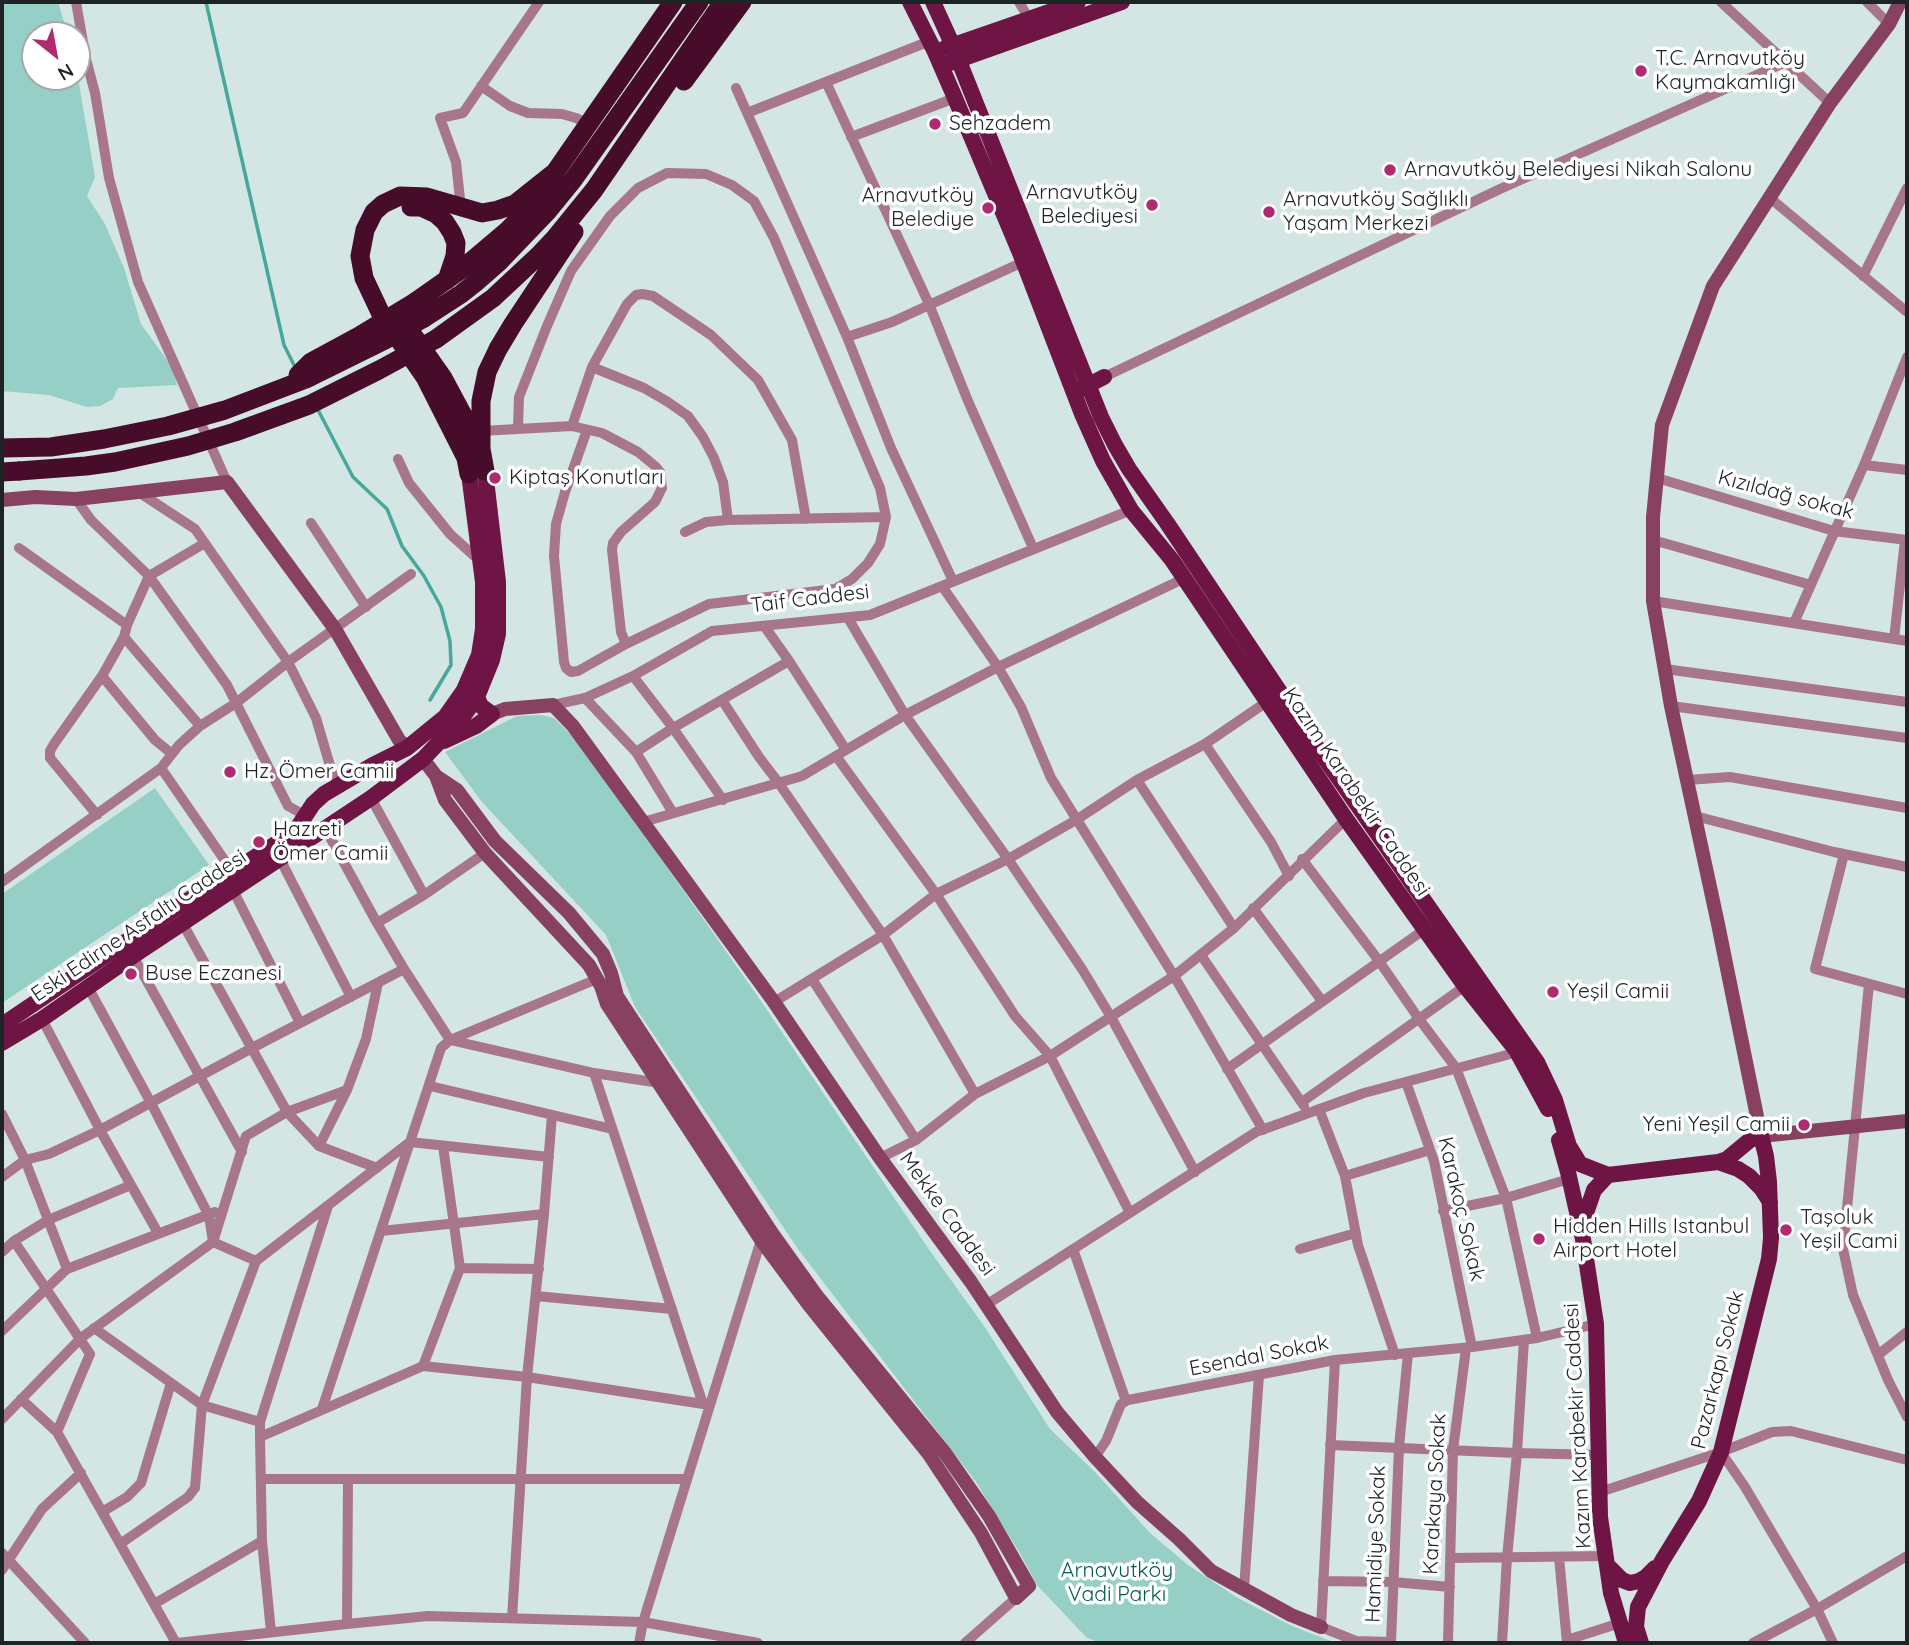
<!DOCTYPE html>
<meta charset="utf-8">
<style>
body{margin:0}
#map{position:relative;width:1909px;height:1645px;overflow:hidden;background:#d3e6e3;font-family:Quicksand,sans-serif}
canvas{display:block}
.frame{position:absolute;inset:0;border:4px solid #1d2423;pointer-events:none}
.north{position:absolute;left:21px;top:21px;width:70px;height:70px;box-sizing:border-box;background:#fff;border:2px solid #a5a7a7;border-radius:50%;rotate:149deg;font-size:19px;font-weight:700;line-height:28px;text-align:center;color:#1d2423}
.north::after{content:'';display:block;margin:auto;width:24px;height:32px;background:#af2a71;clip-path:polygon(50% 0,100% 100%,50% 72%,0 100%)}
</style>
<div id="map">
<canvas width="1909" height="1645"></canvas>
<div class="frame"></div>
<div class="north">N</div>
</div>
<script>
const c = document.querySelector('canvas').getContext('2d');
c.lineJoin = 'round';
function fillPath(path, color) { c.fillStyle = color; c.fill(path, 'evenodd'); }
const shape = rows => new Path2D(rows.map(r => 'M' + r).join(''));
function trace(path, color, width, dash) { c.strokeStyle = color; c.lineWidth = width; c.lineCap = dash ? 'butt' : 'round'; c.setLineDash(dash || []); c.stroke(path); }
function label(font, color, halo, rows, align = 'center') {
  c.font = font + ' Quicksand,sans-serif'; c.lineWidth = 7; c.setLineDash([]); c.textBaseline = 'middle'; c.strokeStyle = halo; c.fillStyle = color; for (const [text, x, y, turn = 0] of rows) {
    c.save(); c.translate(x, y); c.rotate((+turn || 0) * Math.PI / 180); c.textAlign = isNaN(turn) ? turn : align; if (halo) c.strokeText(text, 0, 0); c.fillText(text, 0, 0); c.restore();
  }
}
fillPath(shape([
 [2,2,58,2,68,35,35,35,35,77,77,77,77,72,95,177,87,196,105,224,124,268,141,324,172,367,177,385,118,388,113,399,100,406,87,407,49,395,2,391],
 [541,715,554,718,581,745,761,1001,928,1248,984,1326,1050,1429,1095,1472,1150,1533,1188,1565,1236,1597,1292,1626,1336,1643,1099,1643,1086,1637,1037,1585,1021,1555,976,1482,798,1249,635,1007,606,935,482,802,445,752,517,716],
 [155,788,209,865,2,1003,2,894]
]), '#96cfc6');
trace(shape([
 [206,2,284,345,295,367],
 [317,408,353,477,387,509,402,546,424,576,441,607,450,641,451,665,430,700]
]), '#46a79b', 3.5);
trace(shape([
 [76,2,86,59,95,93,109,178,138,282,227,482],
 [1019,2,1029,19],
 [1721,2,1830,103],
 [1867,2,1889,24],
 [826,82,929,304,968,401,1033,548],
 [481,86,510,106,528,113,562,114,576,118,588,124],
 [736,88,847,337,891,448,953,581],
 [747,113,930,41],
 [851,137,955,98],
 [1770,198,1907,312],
 [461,208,456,162,440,118,463,113,539,2],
 [1863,276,1907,188],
 [847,337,892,322,1023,262],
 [592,367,644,388,668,402,688,416,703,437,714,458,723,482,728,520],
 [1104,377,1500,189,1786,62],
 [572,426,592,367,627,304,636,295,642,294,653,296,711,335,758,380,792,440,806,519],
 [518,428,519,397,547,326,571,271,610,216,638,188,667,173,706,174,732,185,754,201,774,238,880,488,886,517,880,544,868,563,852,579,835,589,709,604,626,644,578,671,571,672,566,668,564,662,554,556,556,524,565,492,587,430],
 [481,431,572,426,602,433,638,452,655,466,660,472,662,488,655,502,621,532,613,543,612,550,621,632,626,644],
 [398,459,409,483,450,534,481,562],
 [1864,465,1907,357],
 [1657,478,1834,531,1907,540],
 [140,493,195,529,288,662,316,718,336,786],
 [76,499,91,520,149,576,227,685,288,806,306,816],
 [311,523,366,607],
 [685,532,706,522,728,520,886,517],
 [1653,540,1811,585],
 [19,548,127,625,124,637,200,726],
 [942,586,998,667,1021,707,1051,778,1174,976,1263,1130],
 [1653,601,1907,641],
 [848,618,905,715,1008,859,1082,969,1111,1017,1195,1172],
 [1794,623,1864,465,1907,470],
 [127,625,149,576,205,543],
 [765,627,789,661,846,750],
 [124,637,102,676,155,740,172,754],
 [1894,639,1905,540],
 [1665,669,1907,702],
 [633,676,673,728,723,800],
 [585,698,636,752,673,813],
 [722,700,759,757,778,782,883,935,975,1094],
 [553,705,585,698,633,676,712,631,870,615,1131,510],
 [1671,706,1907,738],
 [1205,744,1271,842,1289,876],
 [636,752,673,728,789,661],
 [836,756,936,894,1015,1016,1050,1056,1130,1213],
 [161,768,232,871],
 [1137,780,1234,928],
 [1687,780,1730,777,1907,808],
 [371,798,424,895],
 [97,815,50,758,50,751,54,744,102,676],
 [1695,816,1834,852,1907,867],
 [643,822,802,776,905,715,998,667,1185,578],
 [325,828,377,923,404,969,450,1040,594,1073,660,1083],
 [1844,854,1815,969,1907,994],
 [280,859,351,997],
 [1302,859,1379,961,1419,1019,1456,1068,1506,1198,1537,1338],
 [2,882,161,768,179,745,200,726,236,703,288,662,411,574],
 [233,890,300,1023],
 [1253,908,1322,1001],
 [377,923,424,895,485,853],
 [1201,955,1304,1106],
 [133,956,242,1152],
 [812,979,916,1140],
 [1869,984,1843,1249,1853,1295,1888,1380,1907,1417],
 [88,987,151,1103,209,1216,213,1242,256,1261,410,1142,441,1048,450,1040,597,979],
 [774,1002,883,935,936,894,1008,859,1076,820,1137,780,1205,744,1268,701],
 [42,1019,100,1130,158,1233],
 [1227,1069,1425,929],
 [594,1073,703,1404],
 [1406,1082,1434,1161,1472,1347],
 [430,1086,612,1129],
 [347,1090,287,1112,319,1146,377,1168],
 [1302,1102,1465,986],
 [1319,1109,1345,1176,1358,1245,1395,1355],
 [2,1114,25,1160,67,1269],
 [319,1146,347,1090,366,1039,378,983],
 [880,1158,916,1140,975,1094,1050,1056,1174,976,1234,928,1346,819],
 [1345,1176,1430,1150],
 [2,1177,25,1160,49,1154,100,1130,252,1048,404,969],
 [1443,1211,1506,1198,1569,1179],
 [381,1231,544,1214],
 [14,1241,90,1354,57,1432,176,1643],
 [1073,1249,1126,1401],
 [1300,1249,1356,1233],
 [2,1252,14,1241,48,1220,131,1185],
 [460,1268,539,1269],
 [536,1296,672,1309],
 [986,1305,1256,1132,1364,1093,1518,1052],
 [94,1328,202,1405,260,1422,260,1437,423,1366,527,1377,710,1405],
 [2,1331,67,1269,215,1212],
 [1878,1355,1907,1332],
 [1335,1360,1321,1627,1356,1641,1391,1642,1399,1447,1408,1353],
 [423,1366,460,1268,443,1146],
 [21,1399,57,1432],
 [322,1409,410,1142,549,1157],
 [2,1419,81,1338,213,1242,246,1136,287,1112,183,924],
 [260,1422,328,1206],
 [260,1437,262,1541,271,1632],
 [1330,1445,1517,1453,1600,1455],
 [1721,1452,1745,1487,1817,1609,1833,1643],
 [1095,1457,1106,1441,1121,1404,1128,1400,1335,1360,1472,1347,1537,1338,1596,1324],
 [261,1479,687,1479],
 [1600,1492,1721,1452,1772,1432,1791,1431,1907,1460],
 [102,1512,127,1497,141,1483,171,1383],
 [120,1544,188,1497,195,1488,202,1405,256,1261],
 [2,1553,85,1643],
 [1559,1557,1567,1643],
 [1451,1558,1606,1556],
 [2,1570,42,1509,81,1473],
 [1323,1581,1393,1582,1450,1587],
 [1244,1589,1259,1375],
 [154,1604,262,1541],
 [512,1618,527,1377,544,1214,552,1115],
 [347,1624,348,1479],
 [1567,1640,1620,1623],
 [1448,1642,1453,1450,1466,1348],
 [177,1643,347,1624,428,1616,643,1622,758,1643],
 [639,1643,643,1622,761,1240],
 [965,1643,1016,1598],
 [1502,1643,1507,1558,1517,1453,1524,1340],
 [1753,1643,1817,1609,1907,1556]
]), '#a8768a', 10);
trace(shape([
 [1900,2,1889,24,1830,103,1713,286,1662,425,1653,517,1653,601,1671,706,1718,924,1761,1136,1907,1121],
 [2,500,35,497,76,499,227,482,335,629,399,740,407,748],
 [492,714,505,709,553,705,573,726,774,1002,880,1158,971,1282,1057,1412,1095,1457,1137,1502,1179,1539,1211,1571,1291,1615,1321,1627],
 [423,759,436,776,457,790,495,841,569,913,603,954,611,973,617,996,772,1233,817,1296,945,1453,989,1516,1029,1586,1016,1598,981,1533,928,1453,809,1305,761,1240,607,1004,601,986,589,965,485,853,445,800,436,776]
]), '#884161', 14);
trace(shape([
 [910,2,935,52,955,98,1020,253,1082,414,1103,461,1131,510,1172,560,1346,819,1465,986,1516,1050,1548,1109],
 [933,2,953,46,1101,417,1115,445,1129,469,1167,523,1314,743,1537,1062,1555,1100,1569,1146,1580,1164,1608,1175,1718,1162,1727,1159,1750,1140,1761,1136,1766,1156,1769,1182,1771,1238,1769,1259,1721,1452,1699,1501,1662,1561,1638,1607,1636,1627,1641,1643],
 [945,48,1078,2],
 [950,63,1122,2],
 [1079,390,1104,377],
 [444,741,476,726,492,714,481,706,477,697],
 [2,1025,173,910,277,843,296,830,313,804,324,794,373,765,407,748,445,717,464,690,479,655,483,629,483,582,469,474],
 [2,1043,42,1019,133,956,371,798,423,759,462,718,477,697,492,660,498,634,498,582,485,471],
 [1559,1140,1568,1172,1583,1239,1596,1324,1600,1517,1611,1593,1626,1643],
 [1718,1162,1738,1169,1749,1176,1761,1188,1770,1202],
 [1583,1229,1584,1219,1594,1190,1608,1175],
 [1608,1566,1622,1580,1630,1583,1639,1581,1646,1577,1655,1568]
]), '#6e1545', 16);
trace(shape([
 [684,81,742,2],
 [411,207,421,207,436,214,445,222,452,233,456,243,455,256,447,280],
 [415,302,462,269,507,231,533,204,673,2],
 [398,314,443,378,481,449],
 [424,318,461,294,475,283,500,261,547,212,573,180,699,2],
 [436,339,493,298,538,256,555,238,594,190,723,2],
 [485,471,481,449,481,401,487,372,498,349,513,324,574,232],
 [2,472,19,471],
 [469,474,466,458,425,377,380,312,364,278,360,256,365,230,374,212,383,204,400,196,427,197,482,213,498,210,515,204,554,173]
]), '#460c2a', 19);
trace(shape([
 [298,375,311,362,359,336,415,302],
 [2,448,51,447,104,439,168,426,225,410,306,379,385,340,424,318],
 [19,471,86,466,115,462,188,446,235,432,309,405,379,370,436,339]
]), '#460c2a', 19);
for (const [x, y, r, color] of [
 [1641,71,7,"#af2a71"],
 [935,124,7,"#af2a71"],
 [1390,170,7,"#af2a71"],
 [1152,205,7,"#af2a71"],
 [988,208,7,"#af2a71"],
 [1269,212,7,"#af2a71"],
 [495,478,7,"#af2a71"],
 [230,772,7,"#af2a71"],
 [259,842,7,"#af2a71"],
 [131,974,7,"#af2a71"],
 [1553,992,7,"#af2a71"],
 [1804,1125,7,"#af2a71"],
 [1786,1230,7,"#af2a71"],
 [1539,1239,7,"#af2a71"]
]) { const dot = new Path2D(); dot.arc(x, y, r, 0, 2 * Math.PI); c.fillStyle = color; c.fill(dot); trace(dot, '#fff', 2.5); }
label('21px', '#1d2423', '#fff', [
 ["T.C. Arnavutköy",1655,59],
 ["Kaymakamlığı",1655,83],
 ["Sehzadem",949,124],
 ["Arnavutköy Belediyesi Nikah Salonu",1404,170],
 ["Arnavutköy",1138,193,"right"],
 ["Belediyesi",1138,217,"right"],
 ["Arnavutköy",974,196,"right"],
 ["Belediye",974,220,"right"],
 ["Arnavutköy Sağlıklı",1283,200],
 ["Yaşam Merkezi",1283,224],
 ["Kiptaş Konutları",509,478],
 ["Hz. Ömer Camii",244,772],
 ["Hazreti",273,830],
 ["Ömer Camii",273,854],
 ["Buse Eczanesi",145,974],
 ["Yeşil Camii",1567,992],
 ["Yeni Yeşil Camii",1790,1125,"right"],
 ["Taşoluk",1800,1218],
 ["Yeşil Cami",1800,1242],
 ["Hidden Hills Istanbul",1553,1227],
 ["Airport Hotel",1553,1251]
], 'left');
label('21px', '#1d2423', '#fff', [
 ["Kızıldağ sokak",1786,495,15],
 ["Taif Caddesi",810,599,-7],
 ["Kazım Karabekir Caddesi",1356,792,56],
 ["Eski Edirne Asfaltı Caddesi",139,926,-34],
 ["Karakoç Sokak",1461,1209,77],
 ["Mekke Caddesi",947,1214,54],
 ["Esendal Sokak",1259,1356,-11],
 ["Pazarkapı Sokak",1718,1370,-76],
 ["Kazım Karabekir Caddesi",1578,1426,-93],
 ["Karakaya Sokak",1435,1494,-87],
 ["Hamidiye Sokak",1376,1544,-88]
]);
label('21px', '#045b53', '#fff', [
 ["Arnavutköy",1117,1571],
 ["Vadi Parkı",1117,1595]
]);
</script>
